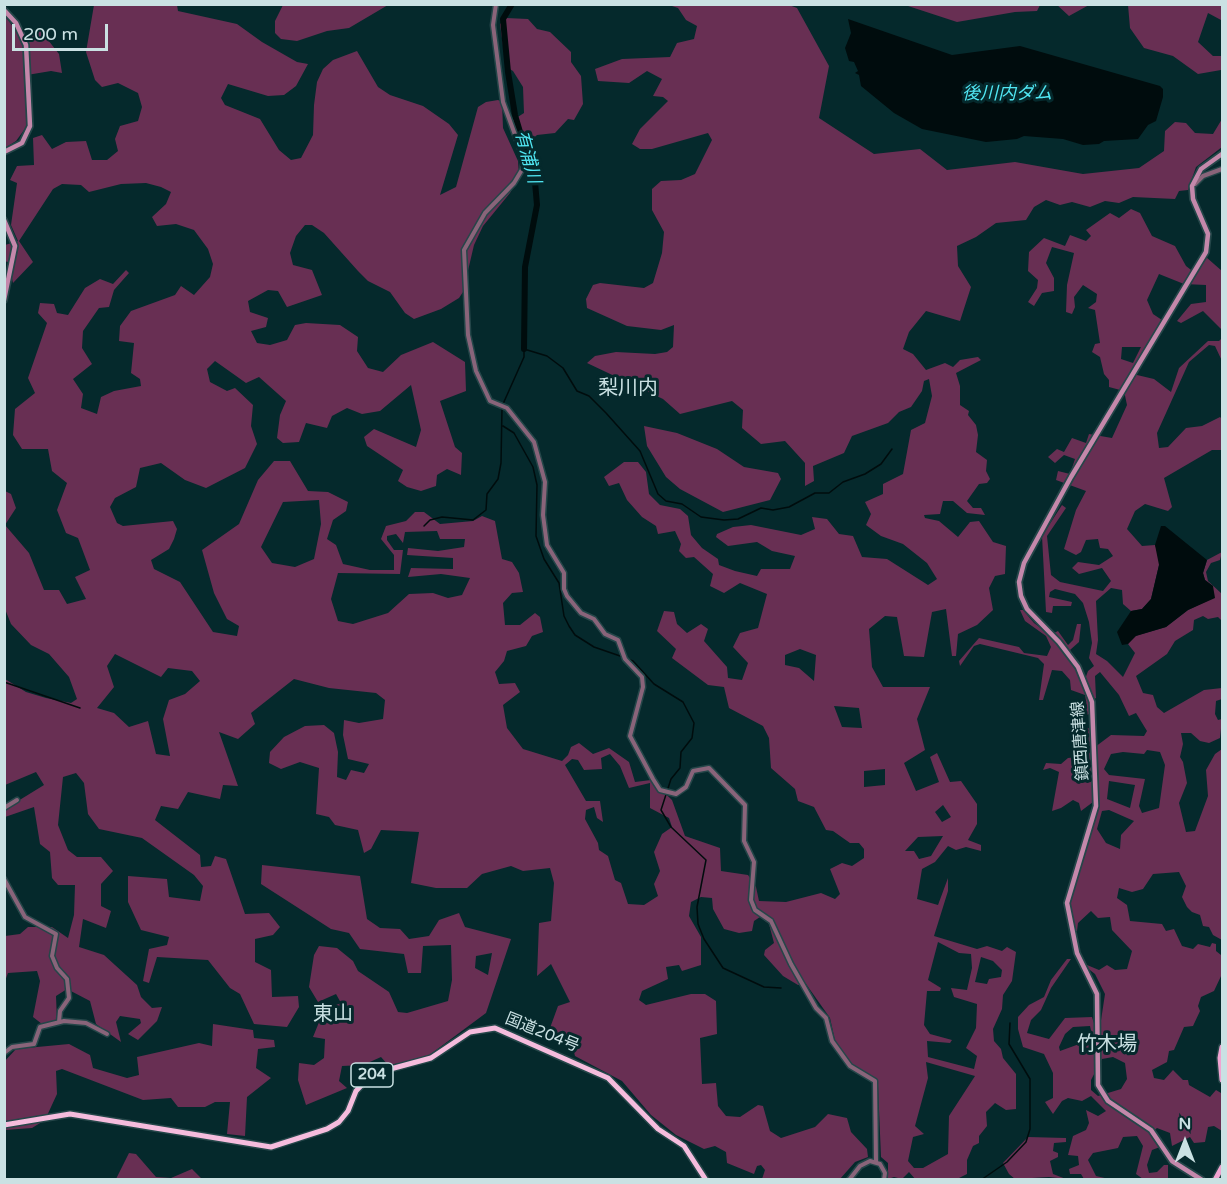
<!DOCTYPE html>
<meta charset="utf-8">
<style>
body{margin:0}
#map{position:relative;width:1227px;height:1184px;overflow:hidden;background:#05292c;font-family:"Varela Round",sans-serif}
canvas{display:block}
.frame{position:absolute;inset:0;border:6px solid #cae1e3;pointer-events:none}
.north{position:absolute;left:1155px;top:1112px;width:60px;height:60px;-webkit-text-stroke:4px #05292c;paint-order:stroke;rotate:0deg;font-size:16px;font-weight:700;line-height:24px;text-align:center;color:#cae1e3}
.north::after{content:'';display:block;margin:auto;width:21px;height:27px;background:#cae1e3;clip-path:polygon(50% 0,100% 100%,50% 72%,0 100%)}
.scale{position:absolute;left:12px;top:24px;width:96px;height:27px;box-sizing:border-box;border:3px solid #cae1e3;border-top:0;padding-left:8px;font-size:18px;line-height:21px;white-space:nowrap;color:#cae1e3;-webkit-text-stroke:4px #05292c;paint-order:stroke}
</style>
<div id="map">
<canvas width="1227" height="1184"></canvas>
<div class="frame"></div>
<div class="north">N</div>
<div class="scale">200 m</div>
</div>
<script>
const c = document.querySelector('canvas').getContext('2d');
c.lineJoin = 'round';
function fillPath(path, color) { c.fillStyle = color; c.fill(path, 'evenodd'); }
const shape = rows => new Path2D(rows.map(r => 'M' + r).join(''));
function trace(path, color, width, dash) { c.strokeStyle = color; c.lineWidth = width; c.lineCap = dash ? 'butt' : 'round'; c.setLineDash(dash || []); c.stroke(path); }
function label(font, color, halo, rows, align = 'center') {
  c.font = font + ' "Varela Round","Noto Sans JP",sans-serif'; c.lineWidth = 6; c.setLineDash([]); c.textBaseline = 'middle'; c.strokeStyle = halo; c.fillStyle = color; for (const [text, x, y, turn = 0] of rows) {
    c.save(); c.translate(x, y); c.rotate((+turn || 0) * Math.PI / 180); c.textAlign = isNaN(turn) ? turn : align; if (halo) c.strokeText(text, 0, 0); c.fillText(text, 0, 0); c.restore();
  }
}
fillPath(shape([
 [1056,4,1089,4,1089,5,1069,16],
 [94,5,177,5,178,11,237,24,262,42,297,62,308,64,296,86,284,95,268,96,228,84,221,98,225,105,260,119,279,150,291,160,301,158,313,135,314,105,317,82,323,69,333,60,357,51,378,87,390,95,423,106,449,124,458,135,440,195,456,187,478,107,486,102,498,100,502,102,503,128,518,161,519,175,510,193,483,226,474,245,463,292,459,298,441,309,414,319,405,313,390,292,368,281,358,271,324,233,312,225,305,225,296,236,290,253,293,265,312,270,322,295,287,307,278,291,268,290,248,301,250,312,268,318,266,327,251,331,257,343,270,345,287,340,295,325,306,323,340,325,358,337,357,351,368,368,383,372,401,355,433,342,465,362,466,391,440,401,455,447,462,453,461,475,447,469,437,475,436,486,421,491,407,487,398,481,403,470,367,446,364,437,374,429,416,447,421,430,411,385,380,411,362,414,347,408,332,416,327,428,306,423,299,442,283,443,277,438,280,415,286,401,259,377,246,383,215,361,207,369,210,382,227,391,235,388,253,405,251,426,257,444,245,468,206,488,185,480,161,463,140,468,136,487,115,498,110,507,117,523,123,526,173,521,177,529,174,539,169,549,151,560,154,569,180,582,213,632,237,636,239,626,227,619,214,593,202,550,239,524,258,480,274,461,290,461,308,491,328,492,348,502,346,511,333,520,327,539,336,545,343,564,370,570,394,570,394,555,381,539,386,526,406,521,415,512,424,512,440,524,473,521,482,516,495,521,502,559,512,562,519,573,523,592,512,593,503,603,505,625,520,625,535,613,540,617,543,632,532,636,526,646,507,651,504,661,495,672,499,684,515,683,520,692,503,705,507,728,523,749,562,761,568,755,571,747,579,743,593,754,609,748,629,762,635,782,651,780,672,800,685,836,720,848,721,871,748,875,756,887,759,901,786,902,821,893,835,899,840,894,830,869,842,863,852,866,864,858,864,849,859,843,850,843,833,831,826,830,814,807,798,801,795,789,771,768,769,738,763,726,729,708,724,687,708,685,672,658,676,649,657,631,664,611,674,612,677,624,687,633,701,624,708,629,704,641,727,667,728,678,742,680,748,663,733,647,740,633,758,628,767,594,740,583,724,593,710,586,713,574,694,557,686,558,679,551,681,544,675,531,658,534,656,526,642,517,627,500,619,483,609,486,604,477,624,462,638,462,646,472,649,494,660,505,680,509,688,516,691,535,702,548,718,559,719,565,735,571,757,576,761,569,790,569,795,556,772,551,757,542,728,546,716,537,717,534,733,527,751,525,801,535,815,529,812,517,827,519,839,534,853,536,862,557,887,559,928,585,937,579,927,563,903,544,881,536,866,525,871,514,865,502,883,494,883,484,903,474,911,430,925,423,932,396,929,379,924,381,922,391,911,407,899,412,888,423,852,436,844,453,813,466,814,481,805,486,805,463,785,441,761,444,742,428,743,410,732,401,680,414,663,399,587,363,595,356,616,352,655,354,667,352,673,347,674,325,661,330,627,326,587,308,586,299,593,285,600,283,644,288,653,283,662,253,664,232,652,210,652,189,661,181,681,180,695,174,712,140,708,133,652,149,640,149,632,144,640,129,668,101,663,97,653,96,662,79,647,71,629,83,598,81,595,69,622,59,670,57,677,43,694,39,697,26,686,20,678,8,669,5,789,5,797,8,829,66,819,118,874,154,920,149,947,170,1015,162,1083,174,1139,168,1164,151,1165,131,1175,122,1186,123,1195,133,1213,134,1222,119,1222,147,1196,167,1188,190,1179,191,1175,199,1133,197,1119,203,1105,201,1090,207,1072,202,1060,205,1046,200,1034,207,1026,220,996,223,976,237,957,246,958,266,971,287,960,321,926,311,909,332,903,349,913,354,926,370,945,363,953,367,960,360,978,357,981,360,956,373,960,386,960,405,969,411,968,415,976,425,978,435,976,452,987,460,986,471,990,479,987,483,979,484,967,501,973,508,981,508,985,515,967,513,953,501,943,501,940,514,924,515,925,518,939,521,958,537,970,522,979,521,993,542,1006,546,1005,574,995,576,989,588,993,610,977,625,958,634,956,656,952,656,946,609,932,612,924,657,904,656,897,617,885,616,869,629,872,667,883,687,930,687,917,719,925,750,904,763,916,791,939,782,930,757,937,753,950,782,961,781,977,804,977,824,968,840,981,845,981,851,966,847,956,850,948,846,935,862,922,869,917,899,938,905,948,878,948,891,934,936,977,949,987,946,1002,951,1007,947,1016,952,1012,981,1003,995,1002,1009,993,1029,994,1041,1001,1049,1003,1058,1016,1074,1016,1109,1006,1110,995,1103,986,1112,987,1126,979,1136,979,1143,973,1146,967,1160,967,1174,957,1179,916,1180,909,1172,902,1179,894,1177,888,1179,888,1163,881,1157,878,1086,872,1076,854,1068,835,1041,830,1018,806,984,798,985,783,976,764,955,765,950,774,943,769,924,760,917,754,921,752,931,739,933,724,929,713,909,712,898,701,897,691,902,689,916,701,937,701,965,682,971,679,965,666,967,668,979,642,991,639,1000,646,1005,691,994,705,994,716,1001,717,1034,700,1038,702,1084,716,1083,718,1106,726,1116,740,1117,758,1105,763,1106,770,1131,781,1138,815,1127,828,1114,847,1118,851,1132,867,1149,868,1157,855,1162,840,1179,762,1179,765,1170,761,1165,757,1166,754,1174,727,1163,726,1152,715,1146,704,1149,676,1135,651,1115,622,1081,575,1056,573,1048,550,1028,558,1006,570,1002,551,964,537,976,539,923,551,921,554,883,550,868,523,871,511,866,482,874,467,888,436,888,411,883,419,832,381,830,371,849,364,853,358,830,335,825,329,817,316,814,319,768,300,762,281,769,269,763,270,752,284,737,305,726,324,725,334,733,338,752,337,777,346,780,351,770,364,773,369,764,348,759,343,735,344,720,359,723,383,719,385,700,376,693,329,688,294,679,251,713,255,724,238,739,219,732,238,786,223,785,220,799,188,792,178,809,161,806,155,820,200,855,201,867,211,866,215,856,226,859,245,914,269,913,280,927,273,935,255,939,255,962,271,970,272,997,298,996,299,1007,287,1027,254,1024,240,994,230,988,208,960,157,957,149,983,143,981,149,949,167,945,169,937,141,930,128,902,128,876,167,879,169,897,200,901,203,886,194,875,142,838,99,829,88,814,84,783,76,773,63,777,58,825,68,850,77,857,101,857,113,871,101,884,101,906,111,911,106,928,83,919,79,947,104,955,137,985,141,997,152,1008,162,1007,157,1021,138,1040,128,1034,141,1023,140,1019,120,1016,116,1022,121,1042,96,1024,90,1001,67,989,56,996,57,1021,42,1024,33,1017,40,981,37,971,8,973,5,981,5,936,20,934,28,927,52,927,68,938,74,915,75,885,58,885,52,878,50,852,40,844,34,807,5,817,5,809,44,785,36,772,5,785,5,679,26,692,46,698,71,703,77,699,69,677,49,654,31,645,11,624,5,609,5,491,11,494,16,508,5,525,29,553,44,590,59,590,67,604,86,599,75,577,90,570,78,538,66,533,57,510,67,483,52,471,48,449,22,449,13,435,15,409,35,393,28,378,47,323,38,313,40,303,54,304,57,313,68,315,85,288,100,279,113,284,126,270,129,273,114,290,109,307,99,308,83,331,82,348,92,364,73,379,83,394,81,408,97,414,101,397,114,391,141,386,140,379,131,373,134,343,119,341,120,326,131,311,175,295,181,286,194,295,210,277,213,264,208,249,194,230,176,224,157,226,152,217,166,204,171,192,161,187,146,183,121,184,89,192,81,185,62,184,53,189,19,241,33,262,13,283,8,262,4,261,5,245,18,241,11,225,17,183,10,180,17,166,34,165,33,138,42,135,52,149,66,142,86,141,92,160,107,160,118,151,115,139,120,126,138,121,142,107,138,93,118,83,102,87,95,80,86,52],
 [319,500,321,524,314,559,295,567,272,563,261,547,283,502],
 [437,531,440,539,465,539,464,547,438,551,408,548,407,555,453,558,453,569,411,568,408,577,441,574,470,578,462,595,448,598,433,593,409,594,388,613,353,624,338,621,331,599,338,573,400,574,403,550,394,550,387,540,387,536,396,534,403,543,405,532],
 [800,649,816,655,814,681,799,668,785,665,785,655],
 [115,654,161,677,168,668,192,671,200,681,185,694,169,700,163,719,170,756,156,754,148,721,129,727,114,713,97,708,114,687,107,666],
 [834,706,859,708,862,728,842,727],
 [610,754,620,766,629,788,650,783,650,808,669,818,672,827,662,834,654,852,660,871,654,884,658,896,644,905,628,904,621,883,615,880,608,856,599,850,598,843,585,819,586,810,594,807,597,818,603,822,600,801,586,801,565,765,572,759,578,760,584,770,602,769,601,758],
 [885,769,885,785,864,787,864,771],
 [943,805,951,817,942,822,935,812],
 [943,836,931,856,919,859,914,851,905,851,918,837],
 [938,942,959,953,971,954,972,968,967,990,951,988,954,997,977,1004,976,1028,966,1048,977,1056,974,1069,928,1057,927,1041,950,1043,952,1040,930,1034,924,1025,927,991,940,991,941,988,928,980],
 [981,957,993,961,1002,970,1001,977,989,979,987,984,975,982],
 [926,1062,975,1076,949,1116,948,1154,923,1168,914,1168,908,1161,913,1137,924,1134,915,1126,928,1078],
 [283,5,283,4,388,5,349,28,327,31,297,41,281,39,275,33,275,21],
 [905,5,1040,4,1040,5,1037,11,1015,12,957,22],
 [1128,5,1222,5,1222,38,1221,20,1208,13,1198,42,1213,56,1222,56,1222,77,1221,70,1198,74,1173,56,1144,48,1130,28],
 [4,15,21,37,41,31,59,54,62,73,51,71,27,75,27,126,16,141,5,148],
 [506,18,528,19,537,29,550,32,571,52,571,62,581,76,583,104,574,120,568,119,555,133,537,135,529,142,513,120,524,113,523,87,513,71,506,67,500,24],
 [1131,209,1140,213,1152,236,1175,246,1186,266,1195,273,1206,257,1222,271,1222,330,1203,311,1181,323,1177,321,1191,304,1206,302,1206,285,1184,284,1159,274,1147,300,1153,314,1162,320,1136,365,1137,375,1154,379,1171,392,1179,368,1208,341,1219,341,1222,338,1222,361,1215,346,1209,345,1189,362,1157,433,1159,448,1168,447,1186,428,1202,426,1220,417,1222,419,1222,450,1212,450,1164,478,1172,507,1168,511,1145,504,1135,511,1127,529,1142,546,1155,545,1159,556,1159,565,1151,599,1142,609,1131,611,1123,604,1122,590,1111,588,1096,601,1098,640,1096,654,1107,661,1123,677,1135,653,1128,644,1135,636,1166,627,1188,610,1207,601,1213,586,1205,580,1203,573,1207,560,1222,552,1220,560,1211,563,1206,572,1208,581,1222,594,1222,621,1218,617,1208,619,1203,616,1194,620,1193,630,1175,641,1167,654,1136,676,1143,693,1153,695,1157,707,1164,713,1204,690,1222,688,1222,699,1216,701,1215,714,1218,720,1222,719,1220,738,1209,743,1200,741,1191,733,1181,733,1183,744,1180,757,1183,762,1187,783,1179,803,1186,832,1195,831,1208,796,1206,770,1215,754,1222,749,1222,940,1213,935,1209,927,1203,926,1200,915,1192,912,1187,907,1182,897,1186,886,1179,872,1153,874,1143,889,1132,892,1119,888,1117,898,1127,905,1130,921,1162,924,1166,931,1174,929,1182,946,1193,949,1198,944,1210,947,1212,943,1216,944,1216,951,1221,955,1222,974,1214,991,1201,997,1198,1006,1200,1011,1193,1026,1184,1027,1174,1050,1169,1051,1167,1062,1152,1070,1154,1078,1164,1080,1173,1070,1183,1080,1188,1080,1189,1085,1210,1097,1216,1090,1221,1093,1222,1131,1214,1126,1208,1127,1205,1142,1194,1143,1190,1137,1172,1146,1170,1133,1157,1128,1152,1132,1160,1147,1152,1150,1147,1165,1149,1173,1157,1172,1164,1165,1168,1165,1168,1179,1143,1179,1136,1174,1143,1146,1137,1136,1123,1137,1118,1148,1093,1153,1088,1160,1096,1176,1109,1179,1084,1179,1081,1174,1070,1174,1069,1169,1079,1165,1078,1156,1068,1155,1073,1136,1086,1130,1089,1123,1086,1110,1098,1116,1106,1111,1091,1096,1082,1101,1068,1098,1062,1101,1053,1114,1045,1102,1053,1098,1053,1073,1044,1054,1023,1047,1018,1029,1018,1017,1029,1005,1044,997,1051,980,1067,959,1071,959,1051,988,1041,1010,1031,1020,1027,1033,1049,1039,1065,1018,1092,1017,1095,1027,1100,1027,1105,994,1095,974,1086,967,1087,965,1099,970,1107,965,1115,970,1127,969,1132,951,1112,930,1110,917,1098,918,1091,911,1078,923,1077,931,1074,931,1069,906,1071,894,1097,814,1093,802,1081,811,1079,803,1073,800,1061,808,1052,811,1059,772,1050,768,1043,770,1046,763,1061,764,1068,758,1087,756,1086,729,1090,728,1091,750,1111,735,1144,736,1147,731,1136,713,1129,716,1119,695,1100,672,1095,676,1096,698,1090,702,1090,714,1080,716,1081,707,1087,707,1085,695,1071,690,1070,680,1062,671,1052,670,1043,700,1039,700,1044,664,1038,658,980,644,974,646,960,666,959,661,979,638,1019,647,1024,653,1047,656,1051,647,1046,636,1025,621,1020,610,1023,610,1034,623,1050,635,1058,631,1068,645,1073,640,1077,624,1081,624,1079,642,1070,650,1079,663,1075,668,1084,682,1088,671,1094,666,1089,658,1092,643,1089,622,1083,603,1075,594,1055,589,1050,592,1049,597,1072,602,1071,606,1053,606,1052,613,1046,612,1042,536,1062,505,1066,508,1047,536,1051,575,1060,582,1103,591,1111,581,1102,568,1079,574,1072,568,1078,562,1099,565,1113,556,1108,549,1100,548,1098,539,1086,540,1081,552,1076,555,1064,549,1076,510,1086,491,1056,480,1058,471,1070,474,1075,459,1064,455,1055,463,1048,457,1057,449,1064,452,1072,438,1086,443,1089,434,1112,438,1127,405,1124,391,1109,387,1109,380,1104,374,1100,357,1092,352,1095,344,1100,343,1095,310,1088,308,1096,302,1097,294,1083,285,1074,297,1075,307,1072,314,1066,312,1067,285,1074,253,1052,247,1046,263,1054,278,1054,291,1042,293,1034,306,1028,302,1037,288,1038,280,1028,271,1029,252,1044,238,1065,246,1070,235,1086,241,1091,236,1086,230,1110,213,1119,218],
 [1122,347,1141,347,1133,363,1121,359],
 [1147,750,1160,752,1165,765,1159,808,1142,813,1139,806,1145,779,1109,775,1104,769,1111,754,1123,752,1144,754],
 [1109,781,1135,785,1130,808,1107,799],
 [1109,810,1134,821,1121,835,1120,849,1106,843,1097,829,1102,811],
 [1090,1026,1093,1039,1060,1051,1059,1047,1065,1034,1073,1027],
 [1113,1057,1125,1063,1127,1079,1121,1089,1098,1096,1091,1090,1091,1080,1102,1059],
 [644,426,677,433,717,449,744,467,778,473,781,479,770,500,723,512,680,489,666,477,647,446],
 [262,865,360,876,367,919,380,928,400,929,409,939,429,936,439,920,459,913,465,927,511,939,486,1013,424,1059,388,1065,381,1057,363,1065,342,1066,339,1081,347,1088,306,1105,298,1080,299,1063,314,1065,324,1058,325,1039,313,1037,324,1010,341,1003,336,994,318,1002,309,987,314,955,319,946,337,948,353,961,358,971,389,992,398,1012,407,1013,448,1001,452,980,451,945,423,946,421,973,408,973,404,954,360,949,349,933,331,929,261,884],
 [492,953,488,975,475,968,476,956],
 [213,1024,253,1030,254,1038,274,1040,275,1047,258,1049,256,1068,271,1078,247,1097,245,1136,227,1134,230,1102,215,1102,205,1107,178,1107,171,1098,143,1100,62,1069,56,1071,57,1094,45,1120,32,1128,5,1130,4,1062,16,1049,69,1044,90,1055,93,1068,127,1078,139,1075,137,1057,199,1043,212,1046],
 [1028,1137,1066,1138,1066,1142,1054,1143,1053,1151,1058,1153,1058,1157,1050,1161,1053,1174,1066,1179,1049,1177,1015,1179,1009,1174,1003,1163],
 [129,1153,136,1154,156,1177,171,1178,192,1169,202,1179,116,1179]
]), '#682f53');
fillPath(shape([
 [848,19,952,55,1020,46,1160,86,1163,89,1163,97,1156,121,1148,125,1138,139,1104,141,1099,144,1083,145,1063,139,1024,136,1017,139,986,142,922,129,894,113,861,86,859,75,855,73,858,71,854,62,849,61,845,48,851,33],
 [1161,526,1165,526,1207,560,1203,573,1205,580,1213,586,1215,598,1188,610,1166,627,1136,636,1128,644,1122,645,1117,632,1131,611,1142,609,1151,599,1159,565,1155,545]
]), '#000c0d');
trace(shape([
 [503,404,524,357,524,349,547,356,563,368,577,391,589,396,606,413,640,451,658,494,666,501,682,504,701,517,724,520,738,519,761,508,773,510,789,507,815,493,829,493,843,482,865,474,881,464,892,449],
 [503,426,514,433,533,467,537,485,536,536,544,559,559,583,564,616,569,626,575,635,594,647,623,657],
 [424,526,430,520,442,517,473,520,486,510,487,494,498,479,501,463,502,408],
 [627,659,633,661,654,684,683,702,694,723,692,738,681,752,680,768,671,779,661,810,671,827,706,860,697,907,698,924,704,939,723,968,764,987,781,988],
 [4,682,80,708],
 [981,1180,1007,1162,1026,1142,1030,1129,1030,1079,1009,1044,1010,1023]
]), '#000c0d', 1.5);
trace(shape([
 [512,4,503,19,508,72,515,115,535,182,537,205,525,267,524,349]
]), '#000c0d', 6);
const tertiary = shape([
 [496,4,493,25,503,102,521,151,523,168,514,183,485,213,464,250,468,335,476,371,490,401,507,408,534,442,545,482,543,515,547,545,564,573,564,589,567,596,581,613,594,619,605,634,618,640,625,659,642,677,643,687,630,736,653,779,660,790,676,794,686,787,693,771,709,768,745,805,744,841,754,862,751,900,755,910,771,921,791,964,816,1008,826,1018,832,1041,850,1066,875,1081,876,1161],
 [1195,184,1203,176,1222,169],
 [4,808,17,800],
 [4,879,25,917,56,934,52,956,57,968,67,979,69,998,60,1011,59,1022],
 [4,1053,12,1047,34,1044,40,1027,64,1021,86,1023,107,1034],
 [849,1180,860,1166,870,1161,880,1164,885,1173,884,1180]
]);
const secondary = shape([
 [4,10,16,23,26,45,30,126,22,143,4,152],
 [4,220,15,246,4,300],
 [1202,1180,1172,1161,1151,1130,1108,1101,1098,1085,1097,994,1077,953,1067,903,1096,806,1092,702,1078,667,1059,642,1027,609,1021,596,1019,582,1024,563,1071,477,1206,252,1208,234,1193,199,1192,186,1201,169,1222,154]
]);
const primary = shape([
 [1222,1047,1220,1058,1222,1080],
 [1215,1180,1222,1167]
]);
const trunk = shape([
 [4,1125,70,1114,271,1147,327,1129,339,1122,348,1111,356,1091,372,1074,431,1058,470,1032,495,1028,608,1078,658,1129,684,1146,706,1180]
]);
trace(tertiary, '#254649', 7);
trace(secondary, '#254649', 8);
trace(primary, '#254649', 8);
trace(trunk, '#254649', 8);
trace(tertiary, '#89647a', 4);
trace(secondary, '#c488ab', 4.5);
trace(primary, '#f1a4d2', 5);
trace(trunk, '#f5bcdd', 5);
for (const [x, y, w] of [
 [372,1075,42]
]) { const box = new Path2D(); box.roundRect(x - w / 2, y - 12, w, 24, 4.5); c.fillStyle = '#05292c'; c.fill(box); trace(box, '#cae1e3', 1.5); }
label('bold 15px', '#cae1e3', null, [
 ["204",372,1075]
]);
label('16px', '#cae1e3', '#05292c', [
 ["鎮西唐津線",1081,741,-94],
 ["国道204号",542,1033,22]
]);
label('italic 18px', '#50e6f2', '#05292c', [
 ["後川内ダム",1007,94],
 ["有浦川",527,157,75]
]);
label('20px', '#cae1e3', '#05292c', [
 ["梨川内",628,389],
 ["東山",333,1015],
 ["竹木場",1107,1045]
]);
</script>
